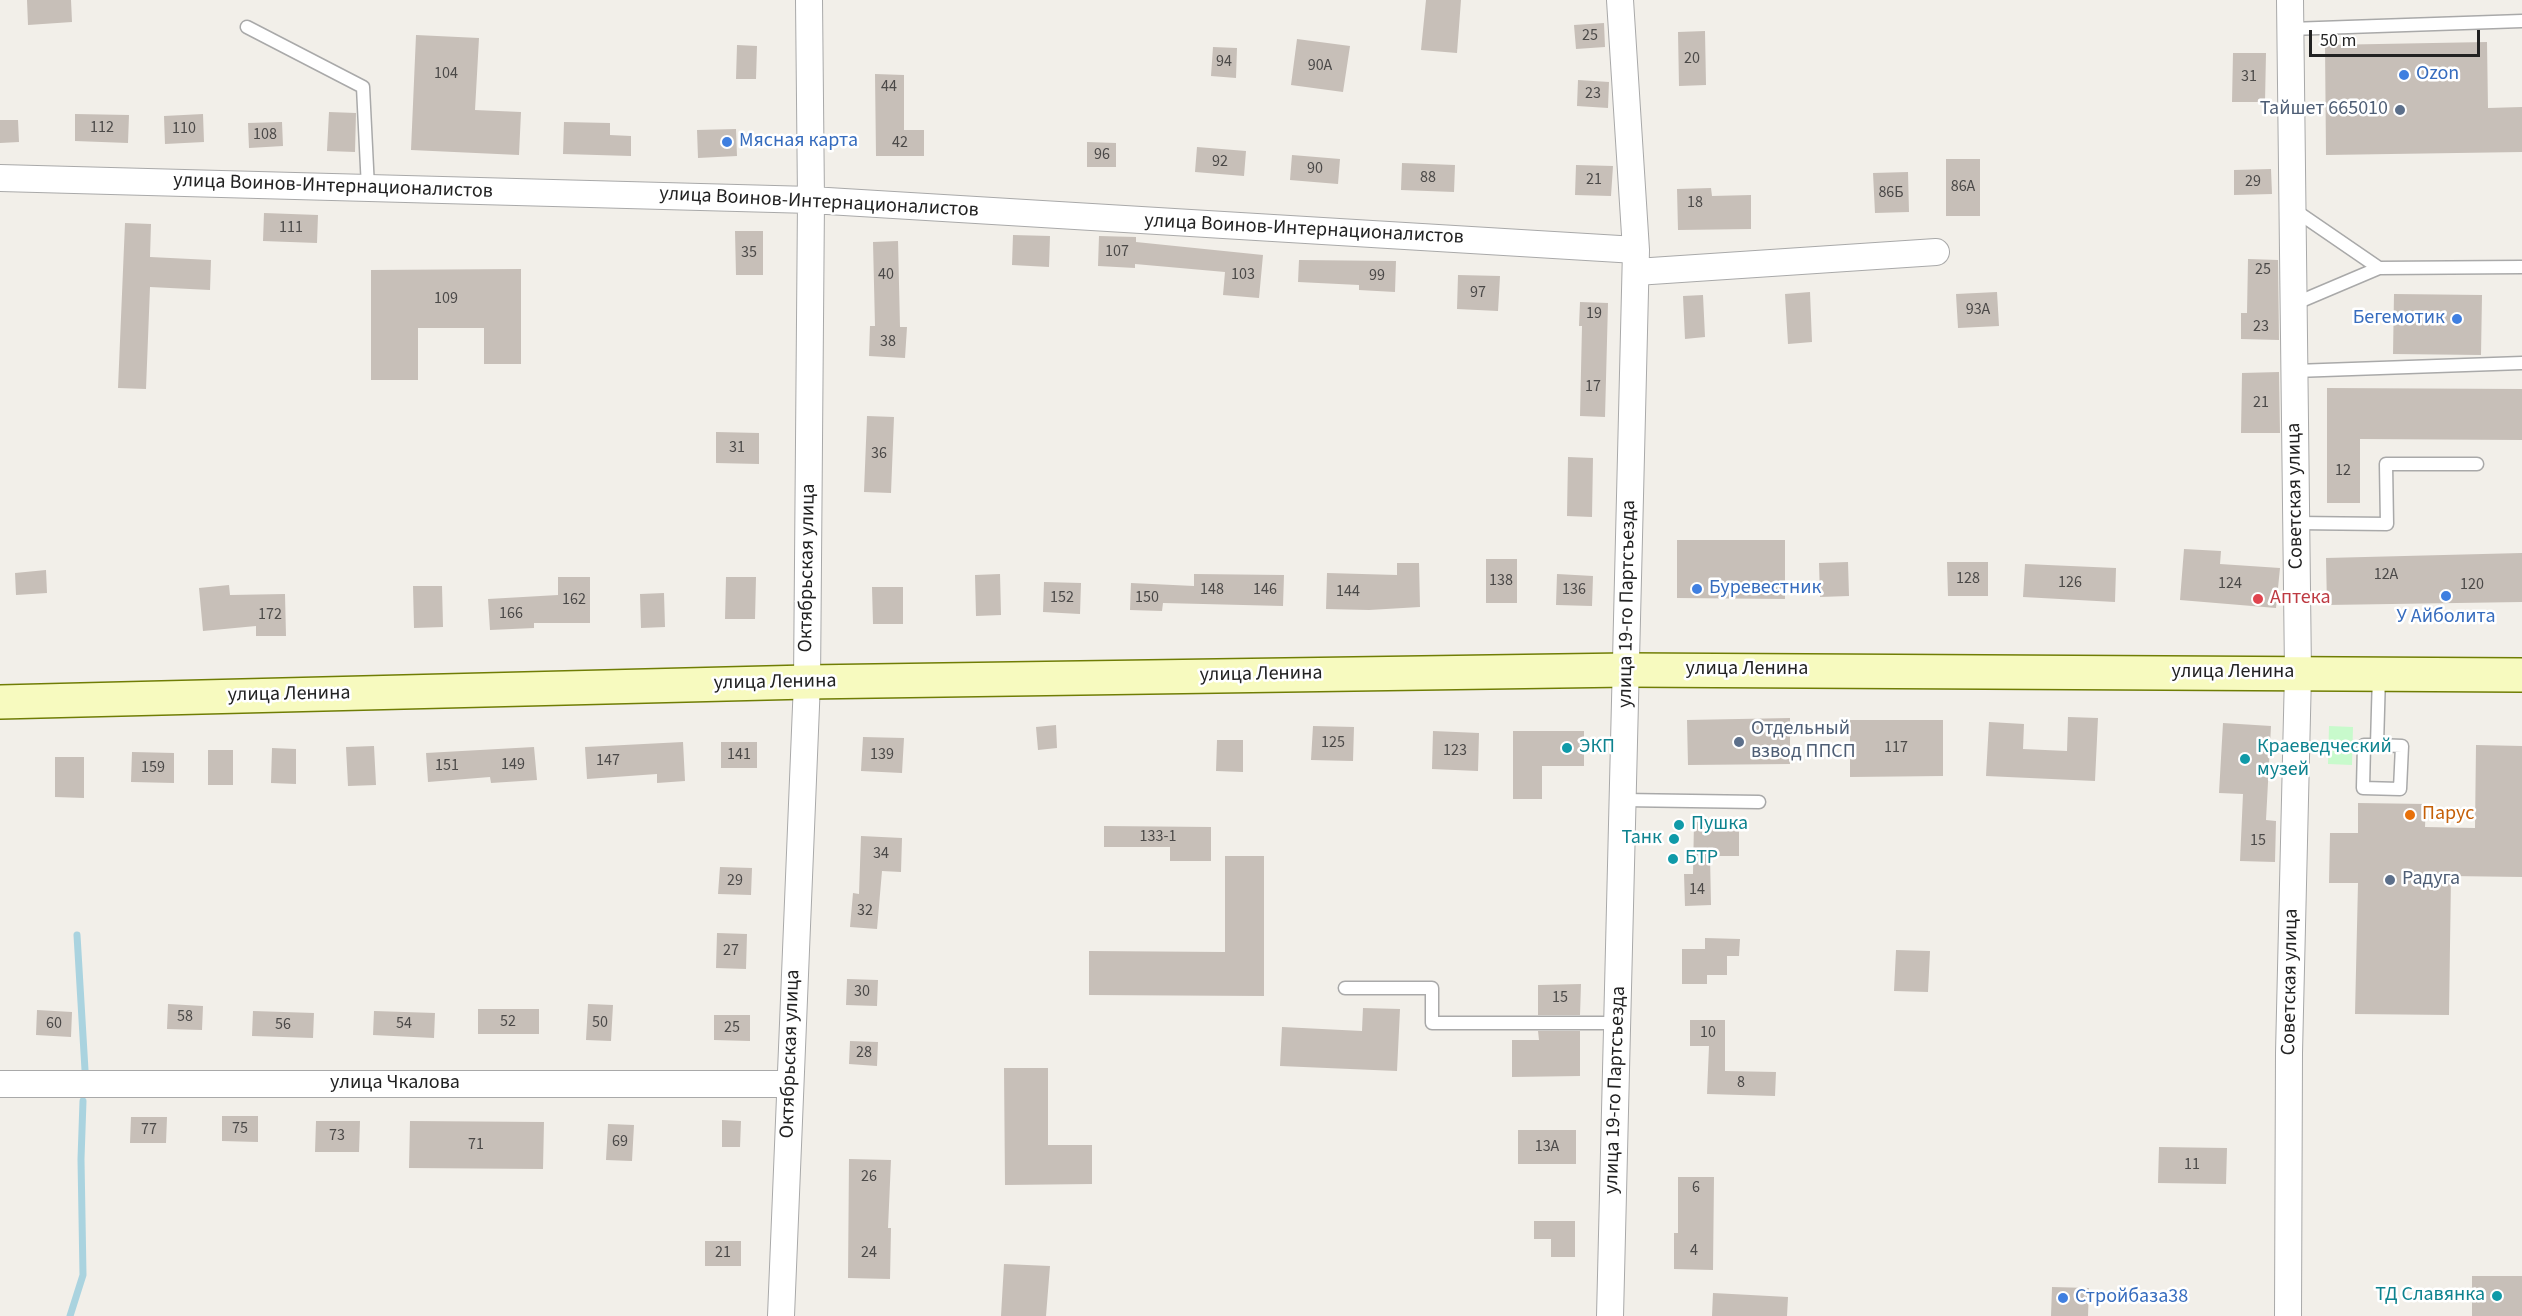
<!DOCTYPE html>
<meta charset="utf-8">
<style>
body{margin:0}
#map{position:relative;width:2522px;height:1316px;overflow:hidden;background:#f2efe9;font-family:"Source Sans 3",sans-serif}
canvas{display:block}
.scale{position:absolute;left:2309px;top:30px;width:171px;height:27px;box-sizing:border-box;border:3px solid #222;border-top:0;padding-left:8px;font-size:18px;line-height:21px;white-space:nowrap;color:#222;-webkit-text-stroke:4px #fff;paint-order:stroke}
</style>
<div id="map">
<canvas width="2522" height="1316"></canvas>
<div class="scale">50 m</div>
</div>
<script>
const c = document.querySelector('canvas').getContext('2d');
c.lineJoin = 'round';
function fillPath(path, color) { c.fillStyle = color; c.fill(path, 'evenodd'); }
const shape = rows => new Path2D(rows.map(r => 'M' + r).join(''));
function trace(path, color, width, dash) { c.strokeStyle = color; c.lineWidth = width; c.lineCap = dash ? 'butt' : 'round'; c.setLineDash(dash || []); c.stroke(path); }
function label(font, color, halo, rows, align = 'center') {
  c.font = font + ' "Source Sans 3",sans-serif'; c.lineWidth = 5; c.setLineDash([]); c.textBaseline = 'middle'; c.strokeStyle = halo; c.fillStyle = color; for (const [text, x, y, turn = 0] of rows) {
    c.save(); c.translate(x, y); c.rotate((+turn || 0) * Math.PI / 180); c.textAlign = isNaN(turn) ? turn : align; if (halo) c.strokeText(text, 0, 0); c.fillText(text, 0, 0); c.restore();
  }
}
fillPath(shape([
 [2329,726,2353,727,2352,765,2328,764]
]), '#c8facc');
trace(shape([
 [77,935,85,1070],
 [70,1316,83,1275,81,1159,83,1101]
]), '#aad3df', 7);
fillPath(shape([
 [27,0,71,0,72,22,28,25],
 [1426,0,1461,0,1457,53,1421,50],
 [1604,23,1605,47,1576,49,1574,25],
 [1705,31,1706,85,1679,86,1678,32],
 [416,35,479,38,475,110,521,112,519,155,411,150],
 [1297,39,1350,46,1343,92,1291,85],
 [2487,42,2488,108,2522,107,2522,152,2326,155,2325,45],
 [737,45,757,46,756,79,736,79],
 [1213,47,1237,48,1236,78,1211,76],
 [2233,53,2266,53,2265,102,2232,102],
 [875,74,904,75,904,130,924,130,924,156,876,156],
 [1578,80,1609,82,1608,108,1577,106],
 [329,112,356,113,355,152,327,151],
 [75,114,129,115,128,143,75,141],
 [203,114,204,142,165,144,164,116],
 [0,120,18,120,19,142,0,143],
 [282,122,283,146,249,148,248,123],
 [564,122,610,123,610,135,631,136,631,156,563,154],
 [736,129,737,156,698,158,697,130],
 [1087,142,1116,143,1116,167,1087,167],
 [1197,147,1246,151,1244,176,1195,172],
 [1292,155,1340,159,1338,184,1290,180],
 [1946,159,1980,159,1980,216,1946,216],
 [1402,163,1455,165,1454,192,1401,190],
 [1576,165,1613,166,1611,196,1575,195],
 [2271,169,2272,194,2234,195,2234,170],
 [1908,172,1909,212,1875,213,1873,173],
 [1711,188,1712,196,1751,195,1751,229,1678,230,1677,189],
 [264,213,318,215,317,243,263,241],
 [125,223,151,224,150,257,211,260,210,290,150,287,146,389,118,388],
 [735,231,763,231,763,275,736,275],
 [1013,235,1050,236,1049,267,1012,265],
 [1099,236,1136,237,1136,242,1263,255,1259,298,1223,295,1225,272,1135,264,1135,268,1098,266],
 [898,241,900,327,907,327,905,358,869,356,870,326,875,326,873,242],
 [2248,259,2278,260,2279,340,2241,339,2241,313,2247,313],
 [1299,260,1396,261,1395,292,1359,290,1359,285,1298,282],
 [521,269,521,364,484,364,484,328,418,328,418,380,371,380,371,270],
 [1458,275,1500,276,1498,311,1457,309],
 [1810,292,1812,342,1788,344,1785,294],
 [1997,292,1999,326,1958,328,1956,294],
 [2394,294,2482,295,2481,355,2393,354],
 [1703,295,1705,337,1685,339,1683,296],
 [1580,302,1608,303,1605,417,1580,416,1582,326,1579,326],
 [2279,372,2280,433,2241,433,2242,373],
 [2327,388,2522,389,2522,440,2360,439,2360,503,2327,503],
 [867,416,894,417,891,493,864,492],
 [716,432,759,433,759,464,716,463],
 [1568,457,1593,458,1592,517,1567,516],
 [1677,540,1785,540,1785,599,1677,598],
 [2184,549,2221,551,2220,564,2280,568,2276,608,2180,600],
 [2522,553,2522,602,2327,605,2326,558],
 [1486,559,1517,559,1517,603,1486,603],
 [1848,562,1849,596,1820,597,1819,563],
 [1947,562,1988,562,1988,596,1948,596],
 [1397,563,1419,563,1420,607,1369,610,1326,609,1327,573,1397,575],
 [2025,564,2116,568,2115,602,2023,597],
 [46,570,47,593,16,595,15,573],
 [1000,574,1001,615,976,616,975,575],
 [1194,574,1284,575,1283,606,1163,603,1162,611,1130,610,1131,583,1194,586],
 [1557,574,1593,576,1592,606,1556,605],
 [558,577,590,577,590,623,534,623,534,628,490,630,488,599,558,595],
 [726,577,756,577,755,619,725,619],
 [1044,582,1081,583,1080,614,1043,612],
 [229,585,230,595,285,594,286,636,256,636,256,626,203,631,199,588],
 [413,586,442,586,443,627,414,628],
 [872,587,903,587,903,624,873,624],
 [664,593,665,627,641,628,640,594],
 [2068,717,2098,718,2095,781,1986,776,1989,722,2024,724,2023,749,2067,751],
 [1790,718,1790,764,1688,765,1687,720],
 [1850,720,1943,720,1943,776,1850,777],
 [2223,723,2271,726,2266,820,2276,821,2275,862,2240,861,2243,794,2219,793],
 [1056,725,1057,748,1038,750,1036,727],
 [1313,726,1354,727,1353,761,1311,760],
 [1433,731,1479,733,1478,771,1432,769],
 [1513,731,1584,731,1584,766,1542,766,1542,799,1513,799],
 [863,737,904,738,902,773,861,771],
 [1217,740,1243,740,1243,772,1216,771],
 [683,742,685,781,657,783,657,774,587,779,585,747],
 [721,742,757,742,757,768,721,768],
 [2476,745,2522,746,2522,877,2451,876,2449,1015,2355,1014,2358,883,2329,883,2330,833,2358,833,2358,803,2426,804,2425,827,2475,828],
 [374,746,376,785,348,786,346,747],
 [534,747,537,780,491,783,490,777,428,782,426,753],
 [272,748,296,749,296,784,271,783],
 [208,750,233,750,233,785,208,785],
 [132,752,174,753,174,783,131,782],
 [55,757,84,757,84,798,55,797],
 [1694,822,1739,823,1739,856,1710,856,1711,905,1685,906,1684,874,1693,874],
 [1104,826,1211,827,1211,861,1170,861,1170,847,1104,847],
 [861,836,902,838,901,872,882,871,877,929,850,927,853,893,859,894],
 [1225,856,1264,856,1264,996,1089,995,1089,951,1225,952],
 [720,867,752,868,751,895,718,894],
 [717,933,747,934,746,969,716,968],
 [1705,938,1740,939,1739,956,1727,956,1727,975,1707,975,1707,984,1682,984,1682,949,1705,949],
 [1896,950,1930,951,1928,992,1894,991],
 [847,979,878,980,877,1006,846,1005],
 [1581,984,1580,1015,1538,1015,1538,985],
 [168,1004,203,1006,202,1030,167,1029],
 [588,1004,613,1005,611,1041,586,1040],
 [1363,1008,1400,1009,1397,1071,1280,1066,1282,1027,1362,1031],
 [478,1009,539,1009,539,1034,478,1034],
 [37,1010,72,1012,71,1037,36,1035],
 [253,1011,314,1013,313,1038,252,1036],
 [374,1011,435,1013,434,1038,373,1035],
 [714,1015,750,1015,750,1041,714,1040],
 [1690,1020,1725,1020,1725,1071,1776,1072,1775,1096,1707,1094,1709,1046,1690,1046],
 [1538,1031,1580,1031,1580,1076,1512,1077,1512,1040,1539,1040],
 [850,1041,878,1042,877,1066,849,1064],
 [1004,1068,1048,1068,1048,1145,1092,1145,1092,1184,1005,1185],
 [222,1116,258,1116,258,1142,222,1141],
 [131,1117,167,1117,166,1143,130,1143],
 [722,1120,741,1121,740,1147,722,1147],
 [316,1121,360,1121,359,1152,315,1152],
 [410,1121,544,1122,543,1169,409,1168],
 [608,1124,634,1125,632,1161,606,1160],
 [1518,1130,1576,1130,1576,1164,1518,1164],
 [2159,1147,2227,1148,2226,1184,2158,1183],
 [849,1159,891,1160,888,1228,891,1228,890,1279,848,1278],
 [1678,1177,1714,1177,1713,1270,1674,1269,1674,1233,1678,1233],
 [1534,1221,1575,1221,1575,1257,1551,1257,1551,1239,1534,1239],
 [705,1241,741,1241,741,1266,705,1266],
 [1004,1264,1050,1266,1046,1316,1001,1316],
 [2472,1276,2522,1276,2522,1316,2472,1316],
 [2052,1287,2089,1288,2088,1316,2051,1316],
 [1713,1293,1788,1297,1787,1316,1712,1316]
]), '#c7bfb8');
const service = shape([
 [247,27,363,87,368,188],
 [2290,29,2522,21],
 [2293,209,2379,268],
 [2294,304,2379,268,2522,267],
 [2295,371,2522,363],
 [2296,523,2387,524,2386,464,2477,464],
 [2377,745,2402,746,2400,789,2363,788,2364,745,2377,745,2379,675],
 [1623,800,1759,802],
 [1345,988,1432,988,1432,1023,1617,1023]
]);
const minor = shape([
 [0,178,811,200,1636,250],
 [1636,272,1936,252],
 [0,1084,790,1084],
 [781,1316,807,682,811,200,809,0],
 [1610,1316,1636,250,1620,0],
 [2288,1316,2289,1053,2298,673,2290,0]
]);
const secondary = shape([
 [0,702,807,682,1627,670,2522,675]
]);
trace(service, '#a9a9a9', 15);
trace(minor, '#a9a9a9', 28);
trace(secondary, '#707d05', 36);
trace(service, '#fff', 12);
trace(minor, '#fff', 26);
trace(secondary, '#f7fabf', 33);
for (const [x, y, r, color] of [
 [2404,75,6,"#3f7fe0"],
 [2400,110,6,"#5c6f8a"],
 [727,142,6,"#3f7fe0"],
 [2457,319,6,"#3f7fe0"],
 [1697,589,6,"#3f7fe0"],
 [2446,596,6,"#3f7fe0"],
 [2258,599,6,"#e0444e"],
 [1739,742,6,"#5c6f8a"],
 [1567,748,6,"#0f9aa8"],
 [2245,759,6,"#0f9aa8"],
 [2410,815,6,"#e8710a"],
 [1679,825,6,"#0f9aa8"],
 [1674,839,6,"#0f9aa8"],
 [1673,859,6,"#0f9aa8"],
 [2390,880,6,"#5c6f8a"],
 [2497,1296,6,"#0f9aa8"],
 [2063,1298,6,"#3f7fe0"]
]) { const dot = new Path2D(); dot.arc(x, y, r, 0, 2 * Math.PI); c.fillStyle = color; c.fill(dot); trace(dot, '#fff', 2); }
label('16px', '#4b4948', null, [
 ["25",1590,36],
 ["20",1692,59],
 ["94",1224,62],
 ["90А",1320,66],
 ["104",446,74],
 ["31",2249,77],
 ["44",889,87],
 ["23",1593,94],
 ["112",102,128],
 ["110",184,129],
 ["108",265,135],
 ["42",900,143],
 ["96",1102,155],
 ["92",1220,162],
 ["90",1315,169],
 ["88",1428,178],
 ["21",1594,180],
 ["29",2253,182],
 ["86А",1963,187],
 ["86Б",1891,193],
 ["18",1695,203],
 ["111",291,228],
 ["107",1117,252],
 ["35",749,253],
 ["25",2263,270],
 ["40",886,275],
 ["103",1243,275],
 ["99",1377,276],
 ["97",1478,293],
 ["109",446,299],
 ["93А",1978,310],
 ["19",1594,314],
 ["23",2261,327],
 ["38",888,342],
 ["17",1593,387],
 ["21",2261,403],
 ["31",737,448],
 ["36",879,454],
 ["12",2343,471],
 ["12А",2386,575],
 ["128",1968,579],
 ["138",1501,581],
 ["126",2070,583],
 ["124",2230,584],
 ["120",2472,585],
 ["148",1212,590],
 ["146",1265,590],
 ["136",1574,590],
 ["144",1348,592],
 ["152",1062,598],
 ["150",1147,598],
 ["162",574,600],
 ["166",511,614],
 ["172",270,615],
 ["125",1333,743],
 ["117",1896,748],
 ["123",1455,751],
 ["141",739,755],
 ["139",882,755],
 ["147",608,761],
 ["149",513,765],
 ["151",447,766],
 ["159",153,768],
 ["133-1",1158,837],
 ["15",2258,841],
 ["34",881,854],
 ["29",735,881],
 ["14",1697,890],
 ["32",865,911],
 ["27",731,951],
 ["30",862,992],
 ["15",1560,998],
 ["58",185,1017],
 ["52",508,1022],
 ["50",600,1023],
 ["60",54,1024],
 ["54",404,1024],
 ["56",283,1025],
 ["25",732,1028],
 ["10",1708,1033],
 ["28",864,1053],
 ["8",1741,1083],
 ["75",240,1129],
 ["77",149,1130],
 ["73",337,1136],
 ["69",620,1142],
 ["71",476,1145],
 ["13А",1547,1147],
 ["11",2192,1165],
 ["26",869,1177],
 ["6",1696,1188],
 ["4",1694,1251],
 ["21",723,1253],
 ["24",869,1253]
]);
label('20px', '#366cbe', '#fff', [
 ["Ozon",2416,75],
 ["Мясная карта",739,142],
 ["Бегемотик",2445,319,"right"],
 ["Буревестник",1709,589],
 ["У Айболита",2446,618,"center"],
 ["Стройбаза38",2075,1298]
], 'left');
label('20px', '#4e5e75', '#fff', [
 ["Тайшет 665010",2388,110,"right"],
 ["Отдельный",1751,730],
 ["взвод ППСП",1751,753],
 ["Радуга",2402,880]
], 'left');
label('20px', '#222', '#fff', [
 ["улица Воинов-Интернационалистов",333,187,2],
 ["улица Воинов-Интернационалистов",819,203,3],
 ["улица Воинов-Интернационалистов",1304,230,3],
 ["Советская улица",2296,496,-91],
 ["Октябрьская улица",808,568,-89],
 ["улица 19-го Партсъезда",1628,604,-89],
 ["улица Ленина",1747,670],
 ["улица Ленина",2233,673],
 ["улица Ленина",1261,675,-1],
 ["улица Ленина",775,683,-1],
 ["улица Ленина",289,695,-1],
 ["Советская улица",2291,982,-89],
 ["Октябрьская улица",791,1054,-88],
 ["улица Чкалова",395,1084],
 ["улица 19-го Партсъезда",1616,1090,-88]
]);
label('20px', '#be3a42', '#fff', [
 ["Аптека",2270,599]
], 'left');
label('20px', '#0d838f', '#fff', [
 ["ЭКП",1579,748],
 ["Краеведческий",2257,748],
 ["музей",2257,771],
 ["Пушка",1691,825],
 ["Танк",1662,839,"right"],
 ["БТР",1685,859],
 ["ТД Славянка",2485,1296,"right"]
], 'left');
label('20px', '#c56008', '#fff', [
 ["Парус",2422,815]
], 'left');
</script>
